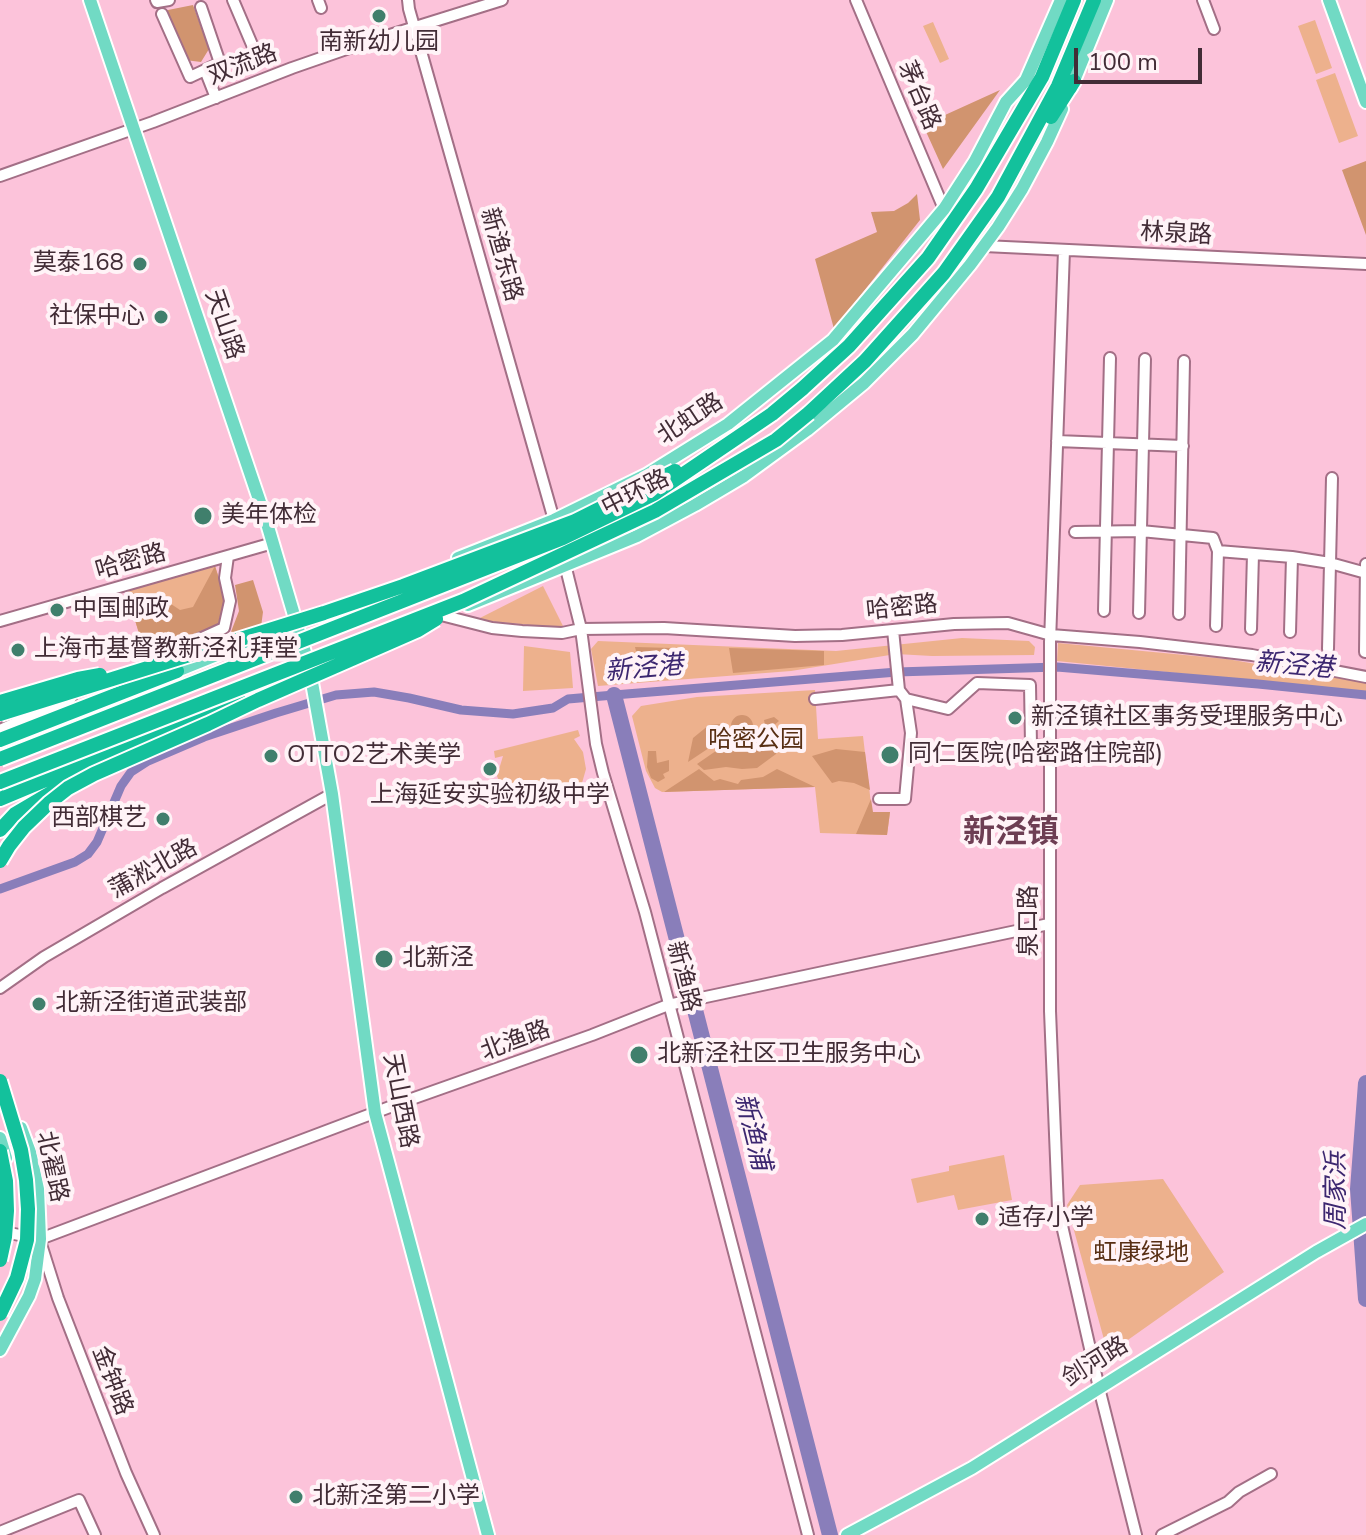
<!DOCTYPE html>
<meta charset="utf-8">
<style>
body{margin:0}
#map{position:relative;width:1366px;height:1535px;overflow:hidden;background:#fcc3da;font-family:"Nunito Sans",sans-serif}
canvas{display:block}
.scale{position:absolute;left:1074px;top:48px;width:128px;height:36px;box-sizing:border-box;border:4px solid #422c36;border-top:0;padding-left:10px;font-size:24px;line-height:28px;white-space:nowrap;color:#422c36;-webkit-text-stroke:6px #fff3f7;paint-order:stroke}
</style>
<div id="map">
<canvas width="1366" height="1535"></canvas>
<div class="scale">100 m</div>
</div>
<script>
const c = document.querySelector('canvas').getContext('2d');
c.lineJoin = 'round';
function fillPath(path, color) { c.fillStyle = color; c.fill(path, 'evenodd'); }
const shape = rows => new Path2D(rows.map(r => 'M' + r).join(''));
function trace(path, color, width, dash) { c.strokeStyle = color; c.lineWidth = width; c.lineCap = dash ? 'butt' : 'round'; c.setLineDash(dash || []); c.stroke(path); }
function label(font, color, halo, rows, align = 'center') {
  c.font = font + ' "Nunito Sans","Noto Sans SC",sans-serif'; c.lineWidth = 8; c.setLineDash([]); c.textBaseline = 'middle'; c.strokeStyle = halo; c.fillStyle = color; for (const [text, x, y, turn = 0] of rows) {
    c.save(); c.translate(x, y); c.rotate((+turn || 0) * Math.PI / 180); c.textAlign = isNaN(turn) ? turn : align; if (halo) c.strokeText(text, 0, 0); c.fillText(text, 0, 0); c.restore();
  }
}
fillPath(shape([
 [1315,20,1332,68,1316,74,1298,26],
 [933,22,949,59,940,63,923,26],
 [1335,73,1358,136,1339,143,1316,80],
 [215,566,225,597,218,624,146,656,126,591],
 [543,586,564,628,476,620],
 [962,638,1029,641,1035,647,1034,655,932,656,896,654,791,671,598,686,591,649,598,641,836,651],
 [1058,643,1227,659,1366,683,1366,692,1057,661],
 [524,646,570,652,573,688,523,691],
 [815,690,818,739,863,736,872,812,890,812,887,835,820,833,815,787,662,792,655,788,646,771,632,716,641,706,697,697],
 [578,730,580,736,574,739,583,752,586,769,582,783,577,788,520,801,506,793,501,786,497,776,503,756,495,758,494,751],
 [1004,1155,1012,1200,958,1210,954,1195,917,1203,911,1179,949,1171,949,1166],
 [1163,1179,1224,1272,1108,1354,1067,1205,1080,1185]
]), '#edb18d');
fillPath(shape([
 [193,5,209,49,201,62,185,60,163,11],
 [1000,90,943,169,923,125],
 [1366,161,1366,235,1342,170],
 [917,194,920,220,834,329,815,259,877,232,871,212,894,211,908,203],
 [215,566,225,597,218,624,146,656,126,591,168,602,180,610,193,607],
 [253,580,263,612,261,627,229,637,239,611,235,585],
 [635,647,673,648,677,674,642,676],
 [729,648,824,651,824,665,733,673],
 '731 726a11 11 0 1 1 22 0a11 11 0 1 1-22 0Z',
 [774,717,779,721,772,727,779,743,776,754,757,768,742,769,726,767,704,770,697,764,726,744,735,752,747,751,757,746,763,739,766,730,764,720],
 [721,724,724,738,688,762,693,738,709,725],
 [836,749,865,752,870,790,854,783,839,781,832,783,812,756],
 [648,751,656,751,657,763,669,760,669,771,663,774,665,778,658,782,651,778,647,767],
 [699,769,714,781,720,779,738,784,741,780,763,777,777,769,815,787,664,792],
 [871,799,873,812,890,812,887,835,856,834]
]), '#d1946f');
trace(shape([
 [0,889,75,862,88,854,97,842,121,786,131,772,148,761,204,737,276,713,336,695,374,692,409,698,461,710,513,714,553,708,568,699,614,695,897,672,1057,667,1258,684,1366,695]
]), '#897eba', 9);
trace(shape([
 [614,695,830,1535],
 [1366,1083,1358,1189,1366,1299]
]), '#897eba', 16);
const minor = shape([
 [156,0,157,2,169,0],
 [233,0,253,47],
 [318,0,321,8],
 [408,0,409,9,554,520,581,629,596,744,603,773,645,912,808,1535],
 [856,0,944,209],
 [1203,0,1214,29],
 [162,14,190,77,220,63,201,7],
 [205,70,216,98],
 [0,176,153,122,292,68,361,44,502,0],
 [984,246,1366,264],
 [1064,250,1050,642,1050,1011,1058,1208,1099,1388,1136,1535],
 [1057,441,1183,446],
 [1075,532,1141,531,1213,538,1218,551,1292,557,1330,563,1366,573],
 [1104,611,1110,358],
 [1139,613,1145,359],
 [1179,614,1184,361],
 [441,615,492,628,522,631,562,633,581,629,664,628,795,636,842,635,954,624,1008,623,1051,635,1140,642,1252,655,1366,677],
 [0,621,273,543],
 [1216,626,1218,551],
 [1251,629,1253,554],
 [1290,632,1292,557],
 [1328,649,1332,478],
 [1365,652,1366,564],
 [151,661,224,628,230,601,225,578,228,556],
 [815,699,899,690],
 [906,699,948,709,977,683,1030,685,1031,745,1050,747],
 [0,730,71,698],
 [879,799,905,799,911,733,906,699,899,690,893,630],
 [0,988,44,957,162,888,332,794],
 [9,1233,40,1239,403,1102,592,1035,668,1005,1049,924],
 [40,1241,58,1298,126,1473,154,1535],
 [0,1532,79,1500,95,1535],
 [1162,1535,1228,1502,1239,1492,1271,1474]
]);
const major = shape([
 [90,0,266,520,309,666,332,794,375,1113,488,1535],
 [1329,0,1366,102],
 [1071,88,1107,0],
 [458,558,554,520,646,475,728,424,833,340,944,209,975,161,1006,102,1026,80,1061,0],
 [468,605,637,536,695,505,744,476,807,430,864,383,913,334,970,265,998,227,1022,189,1047,142,1062,109],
 [177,671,244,644],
 [0,1138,6,1158],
 [0,1350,29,1296,35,1279,40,1239,38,1189,30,1152,21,1128],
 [847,1535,972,1468,1316,1252,1366,1224]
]);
const highway = shape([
 [1051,117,1074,81],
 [802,389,849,346,928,258,976,189,1042,77,1074,0],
 [809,413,865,361,944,273,998,197,1058,86,1094,0],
 [0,740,177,671],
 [0,799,93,760,238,696],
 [0,830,15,814,54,791,69,785]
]);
trace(minor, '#a36f86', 14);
trace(major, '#fff', 16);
trace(highway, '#fff', 18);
trace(minor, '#fff', 10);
trace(major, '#71dac4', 12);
trace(highway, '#13c19c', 14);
const highwayBridge = shape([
 [0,702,78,679,100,675],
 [0,714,324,613,403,586,575,521,675,471],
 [0,759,563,538,654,494,772,414,802,389],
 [0,782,463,601,655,511,776,440,809,413],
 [0,861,9,846,24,827,49,803,68,788,94,774,208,724,258,700,418,630,436,619],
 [0,1081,21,1150,26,1180,28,1209,27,1240,17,1278,0,1314],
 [0,1151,6,1181,7,1211,5,1237,0,1260]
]);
trace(highwayBridge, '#fff', 18, []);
trace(highwayBridge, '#13c19c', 14);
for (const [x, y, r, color] of [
 [379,16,8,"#407f6c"],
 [140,264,8,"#407f6c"],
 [161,317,8,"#407f6c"],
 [203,516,10,"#407f6c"],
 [57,610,8,"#407f6c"],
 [18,650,8,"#407f6c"],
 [1015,718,8,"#407f6c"],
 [890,755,10,"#407f6c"],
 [271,756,8,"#407f6c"],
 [490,769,8,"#407f6c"],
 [163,819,8,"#407f6c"],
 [384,959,10,"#407f6c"],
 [39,1004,8,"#407f6c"],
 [639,1055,10,"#407f6c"],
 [982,1219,8,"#407f6c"],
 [296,1497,8,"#407f6c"]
]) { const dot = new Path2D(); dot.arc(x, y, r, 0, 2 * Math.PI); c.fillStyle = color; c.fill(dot); trace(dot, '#fff3f7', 3); }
label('24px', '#422c36', '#fff3f7', [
 ["南新幼儿园",379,43,"center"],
 ["莫泰168",124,264,"right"],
 ["社保中心",145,317,"right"],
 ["美年体检",221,516],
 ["中国邮政",73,610],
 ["上海市基督教新泾礼拜堂",34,650],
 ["新泾镇社区事务受理服务中心",1031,718],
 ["同仁医院(哈密路住院部)",908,755],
 ["OTTO2艺术美学",287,756],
 ["上海延安实验初级中学",490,796,"center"],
 ["西部棋艺",147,819,"right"],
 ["北新泾",402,959],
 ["北新泾街道武装部",55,1004],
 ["北新泾社区卫生服务中心",657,1055],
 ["适存小学",998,1219],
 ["北新泾第二小学",312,1497]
], 'left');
label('24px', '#422c36', '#fff3f7', [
 ["双流路",243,66,-21],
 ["茅台路",918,96,67],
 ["林泉路",1176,235,3],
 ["新渔东路",500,255,74],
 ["天山路",223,325,71],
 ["北虹路",691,420,-33],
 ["中环路",636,494,-27],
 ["哈密路",131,563,-16],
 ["哈密路",902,609,-6],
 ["蒲淞北路",154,870,-29],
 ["泉口路",1030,921,-90],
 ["新渔路",682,977,76],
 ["北渔路",516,1042,-20],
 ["天山西路",399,1101,79],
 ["北翟路",51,1167,78],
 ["剑河路",1096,1363,-32],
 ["金钟路",111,1381,69]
]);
label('24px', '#582f13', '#fff3f7', [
 ["哈密公园",756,741],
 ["虹康绿地",1141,1254]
]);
label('italic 26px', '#3c2770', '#fff3f7', [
 ["新泾港",1294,667,5],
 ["新泾港",644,670,-5],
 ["新渔浦",751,1132,76],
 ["周家浜",1338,1191,-90]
]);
label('bold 32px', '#6d3e53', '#fff3f7', [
 ["新泾镇",1011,834]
]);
</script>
